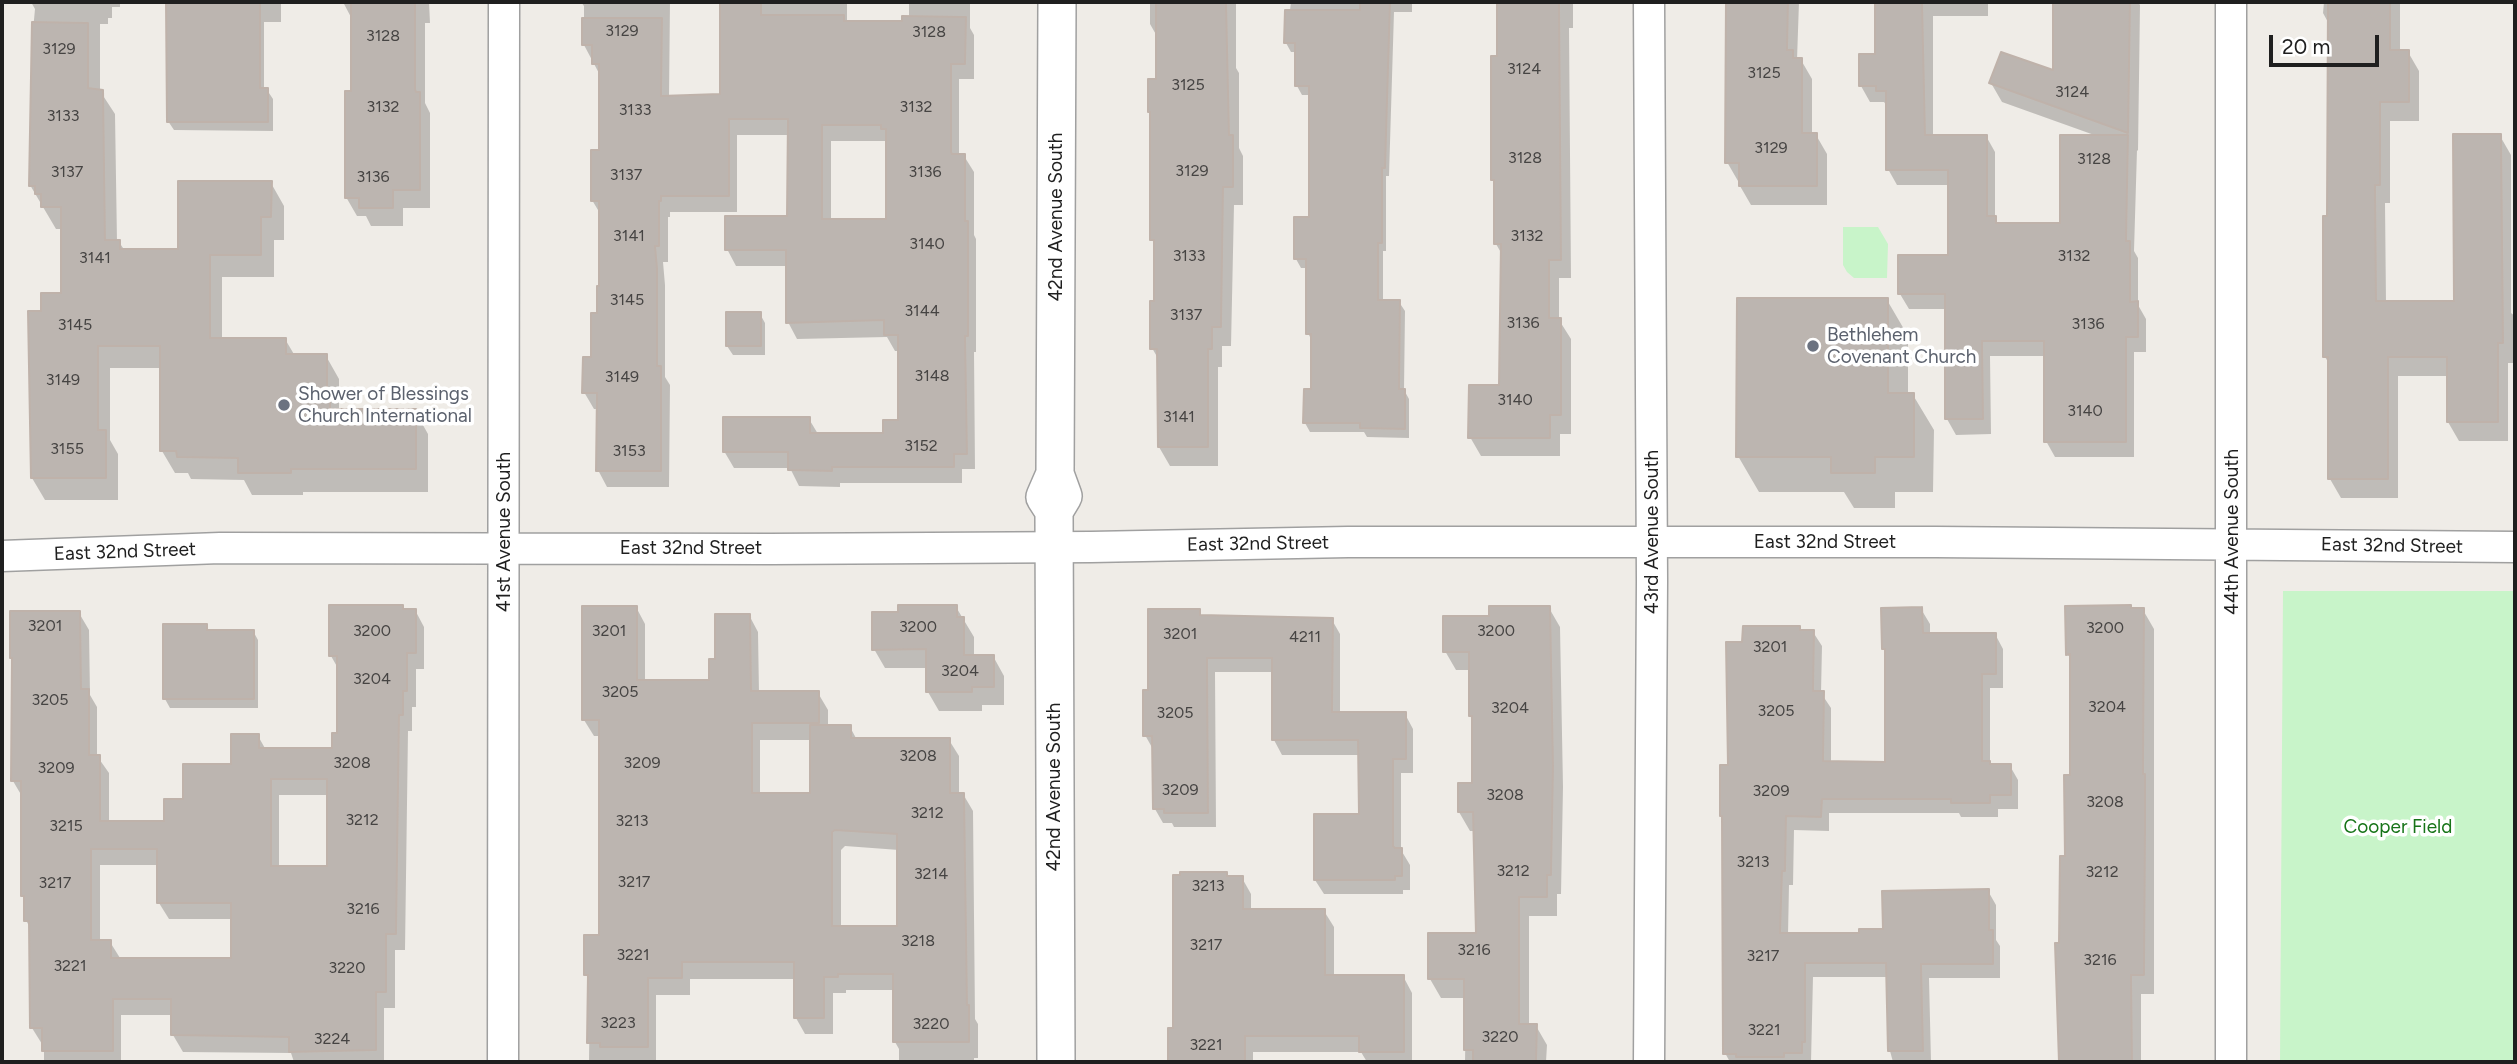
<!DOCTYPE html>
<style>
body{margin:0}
#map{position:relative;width:2517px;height:1064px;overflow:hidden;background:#efece7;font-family:Figtree,sans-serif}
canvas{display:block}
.frame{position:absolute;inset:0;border:4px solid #1f1f1f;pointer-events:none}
.scale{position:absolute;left:2269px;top:35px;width:110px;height:32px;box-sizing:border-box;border:4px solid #1f1f1f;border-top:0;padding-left:9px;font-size:21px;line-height:24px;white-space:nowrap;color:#1f1f1f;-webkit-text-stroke:5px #fff;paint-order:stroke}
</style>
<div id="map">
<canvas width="2517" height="1064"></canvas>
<div class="frame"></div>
<div class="scale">20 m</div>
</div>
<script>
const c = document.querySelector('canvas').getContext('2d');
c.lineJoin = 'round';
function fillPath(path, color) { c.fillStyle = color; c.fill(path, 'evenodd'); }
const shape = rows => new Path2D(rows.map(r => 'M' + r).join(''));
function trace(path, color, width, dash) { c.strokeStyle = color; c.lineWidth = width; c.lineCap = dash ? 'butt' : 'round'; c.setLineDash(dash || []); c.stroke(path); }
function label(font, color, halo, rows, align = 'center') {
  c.font = font + ' Figtree,sans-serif'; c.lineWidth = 7; c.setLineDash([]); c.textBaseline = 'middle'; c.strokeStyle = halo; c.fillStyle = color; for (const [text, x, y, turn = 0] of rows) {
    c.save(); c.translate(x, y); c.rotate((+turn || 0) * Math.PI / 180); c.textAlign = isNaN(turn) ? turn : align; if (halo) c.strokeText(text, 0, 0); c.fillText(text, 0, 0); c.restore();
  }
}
fillPath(shape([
 [1843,227,1878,227,1888,244,1887,278,1854,278,1847,272,1843,265],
 [2283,591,2515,591,2515,1062,2280,1062]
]), '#c8f4c9');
fillPath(shape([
 [31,2,120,2,120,7,112,7,112,18,108,18,108,24,100,24,100,91,115,114,117,242,119,242,125,251,180,251,271,183,284,206,284,240,274,240,274,277,222,277,222,339,285,339,295,356,326,356,339,379,339,411,415,411,428,434,428,492,303,492,303,495,252,495,244,480,191,479,188,473,175,473,162,451,162,368,110,368,110,440,118,454,118,500,45,500,32,478,42,312,63,295,63,229,56,229,30,185,31,90,33,90,32,41,35,9],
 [168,2,281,2,281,22,264,22,264,90,267,90,273,99,273,131,174,130,168,121],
 [343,2,429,2,430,23,425,23,425,103,430,113,430,208,403,208,403,226,371,226,366,216,357,216,346,197,353,93,353,21],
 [581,2,670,2,669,97,721,96,722,2,847,2,847,22,904,22,909,18,909,2,970,2,970,28,974,35,974,79,959,79,959,156,964,156,974,172,974,235,976,239,976,352,974,352,975,469,962,469,962,483,840,483,840,487,799,486,790,468,734,468,724,451,809,419,818,434,885,434,900,422,900,351,895,351,887,337,797,339,788,322,788,266,736,266,727,249,788,218,789,135,737,135,737,212,670,212,670,217,668,217,668,262,663,262,665,285,665,377,670,385,669,487,607,487,598,470,598,409,594,409,584,392,593,358,599,315,601,215,592,200,601,152,601,77,584,45,584,6],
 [831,141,887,141,887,220,831,220],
 [1150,2,1236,2,1236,68,1239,73,1239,148,1243,156,1243,205,1234,205,1231,346,1222,346,1222,367,1218,367,1218,466,1170,466,1159,447,1159,360,1152,348,1156,303,1156,246,1152,240,1158,38,1150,24],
 [1291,2,1412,2,1412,12,1394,12,1389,176,1386,176,1386,251,1383,251,1383,302,1399,302,1405,311,1404,390,1409,399,1409,438,1367,437,1364,432,1310,432,1305,423,1305,391,1313,391,1313,343,1308,333,1308,268,1301,268,1296,259,1311,219,1311,95,1302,95,1297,86,1297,52,1291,52,1286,43],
 [1499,2,1573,2,1573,28,1569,28,1571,278,1559,278,1559,320,1571,339,1571,434,1560,434,1560,456,1481,456,1470,437,1500,387,1503,256,1496,244,1496,186,1493,180,1499,57],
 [1728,2,1799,2,1797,60,1801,60,1812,79,1812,135,1816,135,1827,154,1827,205,1751,205,1740,186,1740,181,1738,181,1727,162],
 [1877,2,1988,2,1988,16,1933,16,1933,136,1986,136,1995,152,1995,219,1999,225,2062,225,2097,136,2002,102,1991,83,2055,73,2054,2,2138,2,2140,5,2138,151,2137,150,2134,251,2138,258,2138,305,2146,319,2146,352,2134,352,2134,457,2055,457,2046,441,2046,356,1990,356,1991,434,1956,435,1947,419,1947,309,1909,309,1900,294,1949,257,1949,185,1897,185,1888,169,1887,106,1884,102,1870,102,1861,86,1877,55],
 [2324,2,2400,2,2400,52,2408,52,2419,71,2419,121,2390,121,2390,203,2385,203,2386,303,2455,303,2500,136,2511,155,2511,313,2515,316,2515,363,2508,363,2508,441,2459,441,2448,422,2448,376,2398,376,2398,498,2341,498,2330,479,2330,365,2325,357,2329,24,2323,13],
 [1887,300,1908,336,1908,395,1913,395,1934,430,1933,492,1895,492,1895,508,1854,508,1844,492,1759,492,1738,456],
 [760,314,765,323,765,355,733,355,727,346],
 [331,607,402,607,405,610,415,610,424,627,424,669,416,669,416,707,412,707,412,731,408,731,405,950,395,950,395,1008,384,1008,384,1062,294,1062,291,1053,183,1052,173,1035,173,1015,121,1015,121,1062,44,1062,44,1044,42,1044,32,1028,30,928,26,920,26,900,23,895,23,798,13,781,79,613,89,630,90,695,97,707,97,756,109,773,109,823,165,823,184,801,232,766,258,736,266,750,333,750,339,734,339,670,331,656],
 [279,795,329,795,329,868,279,868],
 [100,865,159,865,159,903,169,919,233,919,233,960,120,958,110,942,100,942],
 [636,607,645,624,645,682,710,682,717,661,749,615,758,632,759,693,818,693,828,710,828,727,850,727,857,740,949,740,959,756,959,794,963,794,973,811,975,1019,978,1024,978,1058,974,1058,974,1062,899,1062,899,1049,895,1042,895,990,846,990,846,993,833,993,833,1034,805,1034,796,1018,796,979,690,979,690,995,656,995,656,1062,589,1062,590,981,586,975,601,937,601,736,594,736,584,720],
 [760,740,812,740,812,794,760,794],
 [845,846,899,850,899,928,841,928,841,850],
 [956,607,974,637,974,656,993,656,1004,676,1004,705,982,705,982,711,939,711,928,692,928,668,885,668,874,649,900,613],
 [1549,608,1560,627,1563,787,1561,894,1557,894,1557,916,1529,916,1529,1026,1536,1026,1547,1045,1546,1062,1465,1062,1466,998,1441,998,1430,979,1478,935,1475,831,1470,831,1459,812,1474,785,1474,722,1470,716,1470,670,1456,670,1445,651,1490,618],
 [1921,609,1930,624,1930,634,1995,634,2003,649,2003,688,1990,688,1990,763,1991,766,2010,766,2018,780,2018,809,1998,809,1998,817,1961,817,1959,813,1829,813,1829,831,1794,830,1793,885,1789,885,1788,935,1861,935,1885,931,1988,891,1996,905,1996,940,2000,946,2000,978,1929,978,1931,1062,1980,1062,1893,1062,1890,1051,1888,977,1813,977,1811,1062,1730,1062,1725,1053,1724,819,1722,815,1744,644,1799,628,1802,632,1813,632,1822,646,1821,693,1831,708,1831,763,1887,764,1887,655,1884,649],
 [2132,610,2143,610,2154,629,2154,994,2141,994,2141,1062,2061,1062,2057,945,2061,945,2072,777,2072,662,2068,654],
 [1199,611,1202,617,1332,620,1340,634,1340,714,1405,714,1413,729,1413,773,1401,773,1401,850,1410,865,1410,890,1403,890,1403,894,1324,894,1315,880,1361,816,1360,755,1282,755,1274,740,1274,672,1215,672,1216,827,1174,827,1172,823,1163,823,1155,809,1154,751,1145,735,1149,692],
 [206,626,209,631,253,631,258,640,258,708,170,708,165,699],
 [1226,873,1228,878,1242,878,1251,894,1251,911,1324,911,1334,927,1334,976,1403,976,1412,993,1412,1062,1367,1062,1361,1052,1253,1052,1253,1062,1169,1062,1169,1030,1175,1030]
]), '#0003');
const building = shape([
 [166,2,260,2,260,88,268,88,268,122,167,122,166,2],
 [351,2,415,2,415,89,416,92,420,92,420,190,393,190,393,208,359,208,359,198,345,198,345,91,351,91,351,2],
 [720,2,761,2,761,15,844,15,844,21,902,21,902,16,966,17,965,64,951,64,951,152,952,154,965,154,965,221,968,221,968,336,965,336,967,454,954,454,954,467,832,467,832,471,788,470,788,452,723,452,723,417,810,417,810,433,883,433,883,420,898,420,898,335,884,335,884,320,786,323,786,250,725,250,725,216,787,216,788,119,729,119,729,196,661,196,661,201,659,201,659,246,655,246,657,268,657,366,661,366,661,471,596,471,597,393,582,393,583,357,591,357,591,313,597,313,597,286,599,286,599,201,591,201,591,150,599,150,599,64,592,64,592,45,582,45,582,18,662,18,661,96,720,94,720,2],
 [822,125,881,125,881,129,886,129,886,219,822,219,822,125],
 [1156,2,1226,2,1229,135,1233,135,1233,187,1223,187,1221,327,1212,327,1212,349,1208,349,1208,447,1158,447,1157,349,1150,349,1150,301,1154,301,1154,240,1150,240,1150,112,1148,112,1148,79,1156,79,1156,2],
 [1360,2,1390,2,1385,168,1382,168,1382,243,1378,243,1378,300,1400,300,1399,389,1405,389,1405,429,1360,428,1360,423,1303,423,1304,389,1311,389,1311,334,1306,334,1306,259,1294,259,1294,217,1309,217,1309,86,1295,86,1295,43,1284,43,1285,10,1360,10,1360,2],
 [1497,2,1559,2,1561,260,1549,260,1549,318,1561,318,1561,415,1550,415,1550,438,1468,438,1469,385,1499,385,1501,244,1494,244,1494,180,1491,180,1491,56,1497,56,1497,2],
 [1726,2,1788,2,1787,50,1793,50,1793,58,1802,58,1802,133,1817,133,1817,186,1739,186,1739,163,1725,163,1726,2],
 [1875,2,1922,2,1925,135,1987,135,1987,216,1996,216,1996,223,2060,223,2060,135,2128,135,2126,241,2130,241,2130,302,2138,301,2138,337,2126,337,2126,442,2044,442,2044,341,1982,341,1983,419,1945,419,1945,294,1898,294,1898,255,1948,255,1948,170,1886,170,1886,91,1876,91,1876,86,1859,86,1859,54,1875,54,1875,2],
 [2053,2,2130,2,2128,133,1989,83,2001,52,2053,70,2053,2],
 [2328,2,2390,2,2390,50,2409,50,2409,102,2380,102,2380,185,2375,185,2376,301,2454,301,2453,134,2501,134,2503,343,2498,343,2498,422,2447,422,2447,357,2388,357,2388,479,2328,479,2328,357,2323,357,2323,216,2327,216,2328,2],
 [32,22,88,23,88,88,103,90,105,240,120,240,120,249,178,249,178,181,272,181,271,217,261,217,261,255,210,255,210,338,286,338,286,354,327,354,327,401,330,401,330,409,416,409,416,469,291,469,291,473,238,473,238,458,177,457,176,451,160,451,160,346,98,346,98,430,106,430,106,478,31,478,28,311,41,311,41,293,61,293,61,207,41,207,41,194,35,194,35,186,29,186,32,22],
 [1737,298,1888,298,1888,393,1914,393,1914,457,1875,457,1875,473,1831,473,1831,457,1736,457,1737,298],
 [726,312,761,312,761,346,726,346,726,312],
 [329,605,403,605,403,609,416,609,416,653,407,653,407,691,403,691,403,715,399,715,396,934,386,934,386,992,376,992,376,1050,289,1052,289,1037,171,1035,171,999,113,999,113,1051,42,1051,42,1028,30,1028,29,921,24,921,24,896,21,896,21,781,11,781,12,658,10,658,10,611,80,611,81,689,89,689,89,755,100,755,100,821,164,821,164,799,183,799,183,764,231,764,231,734,259,734,259,748,332,748,332,733,337,733,337,656,329,656,329,605],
 [271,779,327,779,327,866,271,866,271,779],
 [91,849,157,849,157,903,231,903,231,958,111,958,111,940,91,940,91,849],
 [898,605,957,605,957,617,964,617,964,655,994,655,994,687,972,687,972,692,926,692,926,649,872,650,872,612,898,612,898,605],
 [2131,605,2131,608,2144,608,2143,774,2145,774,2145,832,2144,975,2131,975,2132,1062,2059,1062,2055,943,2059,943,2060,856,2065,856,2064,775,2070,775,2070,654,2066,655,2065,606,2131,605],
 [582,606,637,606,637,680,709,680,709,659,715,659,715,614,750,614,751,691,819,691,819,723,752,723,752,793,810,793,810,725,851,725,851,738,950,738,950,793,964,793,967,1005,969,1005,969,1042,893,1042,893,974,838,974,838,977,824,977,824,1018,794,1018,794,962,682,962,682,978,648,978,648,1047,600,1047,600,1043,587,1043,588,975,584,975,584,935,599,935,599,720,582,720,582,606],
 [835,830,897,834,897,926,832,926,832,832,835,830],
 [1489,606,1550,606,1553,766,1551,875,1547,875,1547,897,1519,897,1519,1024,1537,1024,1536,1062,1473,1062,1473,1050,1464,1050,1464,979,1428,979,1428,933,1476,933,1473,812,1458,812,1458,783,1472,783,1472,716,1469,716,1469,652,1443,652,1443,616,1489,616,1489,606],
 [1922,607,1923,633,1996,633,1996,674,1982,674,1982,761,1990,761,1990,764,2011,764,2011,795,1990,795,1990,803,1951,803,1951,799,1822,799,1821,817,1786,816,1785,871,1782,871,1780,933,1859,933,1859,929,1883,929,1882,891,1989,889,1989,930,1993,930,1993,964,1921,964,1923,1051,1888,1051,1886,963,1805,963,1805,1042,1802,1042,1802,1053,1784,1053,1784,1057,1736,1057,1736,1054,1723,1054,1722,816,1720,816,1720,765,1728,765,1726,642,1742,642,1743,626,1800,626,1800,630,1814,630,1813,691,1824,691,1823,761,1885,762,1885,649,1882,649,1881,608,1922,607],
 [1148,609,1200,609,1200,615,1333,618,1332,712,1406,712,1406,759,1393,759,1393,846,1395,848,1402,848,1402,876,1395,876,1395,880,1314,880,1314,814,1359,814,1358,740,1272,740,1272,658,1207,658,1208,813,1164,813,1164,809,1153,809,1152,736,1143,736,1143,690,1148,690,1148,609],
 [163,624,207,624,207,630,254,630,254,699,163,699,163,624],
 [1180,872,1227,872,1227,876,1243,876,1243,909,1325,909,1325,975,1404,975,1404,1052,1359,1052,1359,1036,1245,1036,1245,1062,1168,1062,1168,1028,1173,1028,1173,875,1180,875,1180,872]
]);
fillPath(building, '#bcb5b0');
trace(building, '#bfb2aa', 2);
const minor = shape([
 [2,556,220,548,771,549,1091,547,1348,542,1936,542,2515,547],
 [503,1062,504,2],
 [1649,1062,1652,581,1649,2],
 [2231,1062,2231,2]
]);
const tertiary = shape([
 [1055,474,1045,497,1054,511,1063,496,1055,474,1057,2],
 [1054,511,1056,1062]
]);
trace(minor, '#a0a0a0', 33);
trace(tertiary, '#a0a0a0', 40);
trace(minor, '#fff', 30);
trace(tertiary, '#fff', 37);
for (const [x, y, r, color] of [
 [1813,346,7,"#6b7280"],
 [284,405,7,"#6b7280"]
]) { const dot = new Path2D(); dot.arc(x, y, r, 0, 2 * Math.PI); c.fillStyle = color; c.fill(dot); trace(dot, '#fff', 2.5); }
label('16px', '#464443', null, [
 ["3129",622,31],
 ["3128",929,32],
 ["3128",383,36],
 ["3129",59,49],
 ["3124",1524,69],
 ["3125",1764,73],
 ["3125",1188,85],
 ["3124",2072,92],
 ["3132",383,107],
 ["3132",916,107],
 ["3133",635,110],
 ["3133",63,116],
 ["3129",1771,148],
 ["3128",1525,158],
 ["3128",2094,159],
 ["3129",1192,171],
 ["3137",67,172],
 ["3136",925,172],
 ["3137",626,175],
 ["3136",373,177],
 ["3141",629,236],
 ["3132",1527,236],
 ["3140",927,244],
 ["3133",1189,256],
 ["3132",2074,256],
 ["3141",95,258],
 ["3145",627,300],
 ["3144",922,311],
 ["3137",1186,315],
 ["3136",1523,323],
 ["3136",2088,324],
 ["3145",75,325],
 ["3148",932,376],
 ["3149",622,377],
 ["3149",63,380],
 ["3140",1515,400],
 ["3140",2085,411],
 ["3141",1179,417],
 ["3152",921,446],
 ["3155",67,449],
 ["3153",629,451],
 ["3201",45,626],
 ["3200",918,627],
 ["3200",2105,628],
 ["3200",372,631],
 ["3201",609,631],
 ["3200",1496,631],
 ["3201",1180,634],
 ["4211",1305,637],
 ["3201",1770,647],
 ["3204",960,671],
 ["3204",372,679],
 ["3205",620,692],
 ["3205",50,700],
 ["3204",2107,707],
 ["3204",1510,708],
 ["3205",1776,711],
 ["3205",1175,713],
 ["3208",918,756],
 ["3208",352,763],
 ["3209",642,763],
 ["3209",56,768],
 ["3209",1180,790],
 ["3209",1771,791],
 ["3208",1505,795],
 ["3208",2105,802],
 ["3212",927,813],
 ["3212",362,820],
 ["3213",632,821],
 ["3215",66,826],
 ["3213",1753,862],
 ["3212",1513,871],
 ["3212",2102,872],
 ["3214",931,874],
 ["3217",634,882],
 ["3217",55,883],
 ["3213",1208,886],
 ["3216",363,909],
 ["3218",918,941],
 ["3217",1206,945],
 ["3216",1474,950],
 ["3221",633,955],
 ["3217",1763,956],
 ["3216",2100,960],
 ["3221",70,966],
 ["3220",347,968],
 ["3223",618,1023],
 ["3220",931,1024],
 ["3221",1764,1030],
 ["3220",1500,1037],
 ["3224",332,1039],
 ["3221",1206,1045]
]);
label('19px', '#1f1f1f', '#fff', [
 ["42nd Avenue South",1056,217,-90],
 ["41st Avenue South",504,532,-90],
 ["43rd Avenue South",1652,532,-90],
 ["44th Avenue South",2232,532,-90],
 ["East 32nd Street",1825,542],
 ["East 32nd Street",1258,544,-1],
 ["East 32nd Street",2392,546,1],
 ["East 32nd Street",691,548],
 ["East 32nd Street",125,552,-2],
 ["42nd Avenue South",1054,787,-90]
]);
label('19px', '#5b616d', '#fff', [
 ["Bethlehem",1827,335],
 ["Covenant Church",1827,357],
 ["Shower of Blessings",298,394],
 ["Church International",298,416]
], 'left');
label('19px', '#177418', '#fff', [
 ["Cooper Field",2398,827]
]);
</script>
